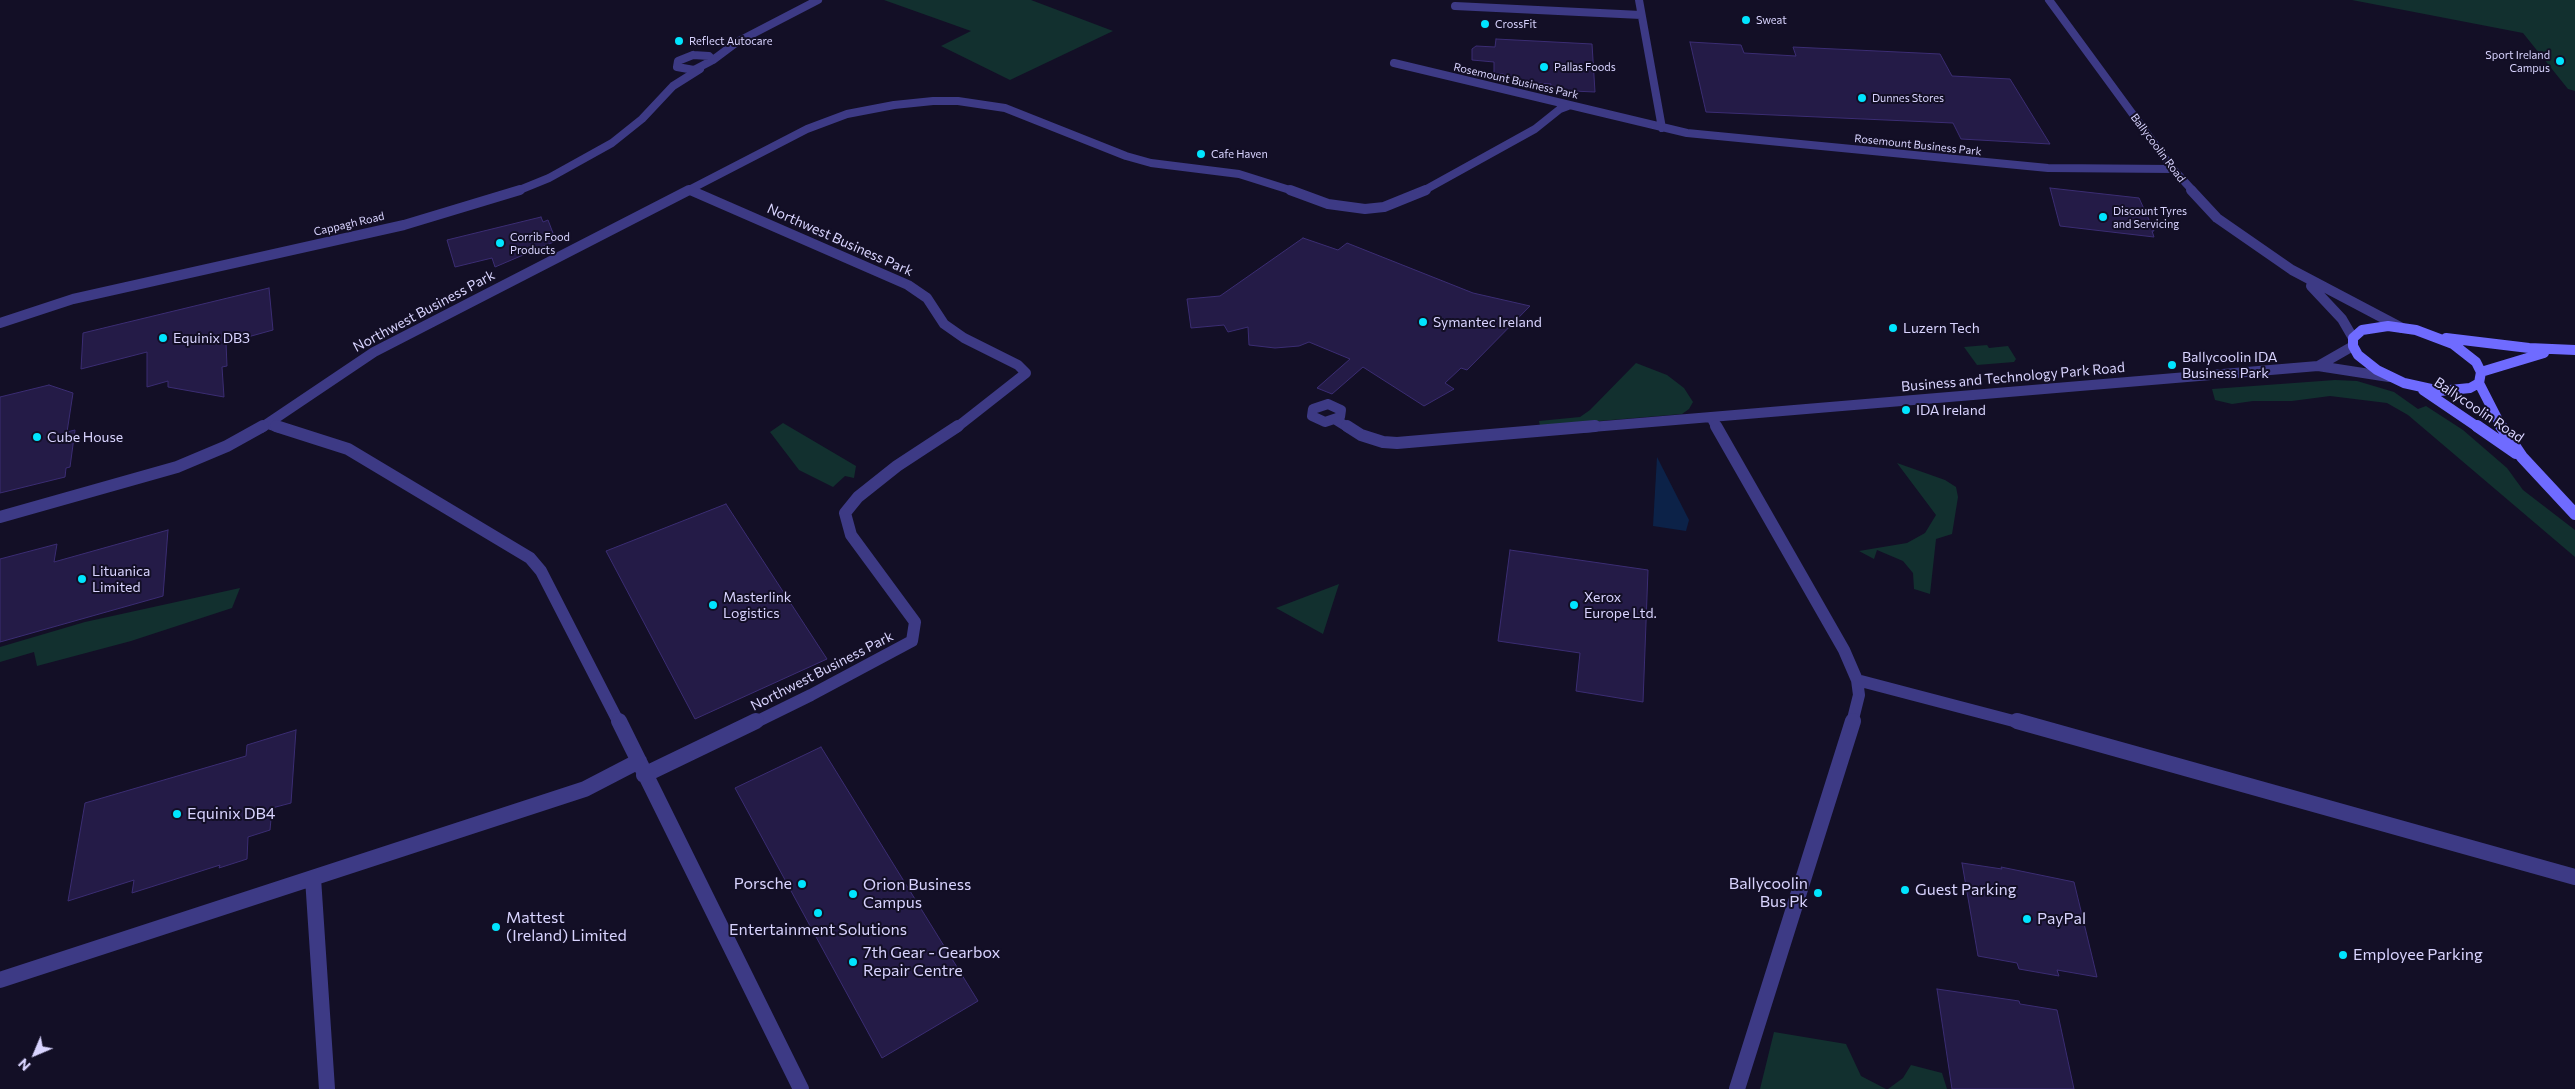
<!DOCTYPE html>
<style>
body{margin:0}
#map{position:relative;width:2575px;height:1089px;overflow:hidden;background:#130f26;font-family:Commissioner,sans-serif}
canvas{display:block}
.north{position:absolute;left:10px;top:1029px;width:50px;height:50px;-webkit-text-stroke:4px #130f26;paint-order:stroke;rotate:225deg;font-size:14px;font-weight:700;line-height:20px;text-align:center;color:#d9d4ff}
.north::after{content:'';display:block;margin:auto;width:18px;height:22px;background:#d9d4ff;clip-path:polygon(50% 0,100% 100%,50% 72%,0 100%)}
</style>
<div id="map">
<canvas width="2575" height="1089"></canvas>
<div class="north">N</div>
</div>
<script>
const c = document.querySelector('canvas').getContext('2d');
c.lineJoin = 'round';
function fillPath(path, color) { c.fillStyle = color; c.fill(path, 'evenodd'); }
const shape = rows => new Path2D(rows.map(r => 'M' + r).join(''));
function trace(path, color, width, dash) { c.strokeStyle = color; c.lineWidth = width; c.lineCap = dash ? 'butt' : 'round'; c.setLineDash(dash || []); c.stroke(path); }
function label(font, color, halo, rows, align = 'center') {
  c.font = font + ' Commissioner,sans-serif'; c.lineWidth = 4; c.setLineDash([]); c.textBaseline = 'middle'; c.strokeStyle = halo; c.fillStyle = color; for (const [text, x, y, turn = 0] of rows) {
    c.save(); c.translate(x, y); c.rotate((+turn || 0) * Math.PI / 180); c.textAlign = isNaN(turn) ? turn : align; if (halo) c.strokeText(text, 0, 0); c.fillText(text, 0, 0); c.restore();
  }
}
fillPath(shape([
 [884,0,1031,0,1113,31,1010,80,941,46,971,31],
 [2352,0,2575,0,2575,91,2568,89,2523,33],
 [1987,345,1989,348,2008,346,2016,359,2014,362,1977,365,1964,347],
 [1636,363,1667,375,1684,388,1693,402,1689,409,1682,414,1540,426,1539,421,1580,417,1590,410],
 [2335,380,2357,381,2394,392,2418,409,2426,406,2463,430,2507,468,2523,490,2575,530,2575,557,2408,415,2387,403,2330,396,2292,401,2253,401,2232,404,2215,400,2212,389],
 [783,423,856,466,854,478,845,476,833,487,799,470,770,432],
 [1897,463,1945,480,1956,487,1958,497,1953,528,1952,534,1936,539,1930,594,1914,589,1913,573,1903,561,1877,550,1874,559,1859,551,1907,543,1925,533,1936,515],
 [1339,584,1323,634,1276,608],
 [240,588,232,608,131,641,37,666,34,652,0,662,0,647,85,622],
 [1774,1032,1846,1044,1861,1076,1886,1089,1760,1089],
 [1911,1065,1942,1073,1947,1089,1888,1089,1903,1078]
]), '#12302f');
fillPath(shape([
 [1657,457,1689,520,1686,531,1653,526]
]), '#0c2248');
const building = shape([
 [1496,39,1592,44,1595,92,1550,90,1551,84,1523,82,1503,74,1494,73,1494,62,1472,60,1472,49,1476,46,1495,47,1496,39],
 [1690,42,1741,45,1744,53,1796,56,1793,47,1940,54,1952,76,2010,79,2050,144,1961,139,1953,123,1706,112,1690,42],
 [2050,188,2139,198,2154,231,2152,231,2154,237,2060,226,2050,188],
 [541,217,543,222,548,220,556,241,495,267,492,258,455,267,447,240,541,217],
 [1303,238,1338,250,1347,243,1473,293,1530,306,1467,370,1461,368,1445,383,1454,389,1424,406,1363,367,1332,394,1317,388,1350,359,1309,342,1299,346,1275,348,1249,345,1248,327,1228,332,1224,325,1191,328,1187,299,1220,296,1303,238],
 [269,288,273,330,226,343,227,366,222,367,224,397,168,387,168,381,147,387,147,352,81,369,83,333,269,288],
 [49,385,73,393,67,432,75,430,70,467,66,468,65,477,0,493,0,397,49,385],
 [726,504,827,659,695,719,606,551,726,504],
 [168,530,163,596,0,642,0,559,57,544,54,562,168,530],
 [1510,550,1648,570,1643,702,1576,691,1580,653,1498,641,1510,550],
 [296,730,291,803,272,808,270,830,248,837,247,859,219,868,220,865,132,893,134,880,68,901,85,803,246,756,247,745,296,730],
 [821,747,978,1001,882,1058,735,788,821,747],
 [1962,863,2002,869,2001,867,2074,882,2097,977,2057,970,2059,976,2019,969,2017,963,1978,956,1962,863],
 [1937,989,2019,1001,2020,1004,2057,1010,2074,1089,1952,1089,1937,989]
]);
fillPath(building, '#241b47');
trace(building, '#3b2d73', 1);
trace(shape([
 [1639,0,1662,128],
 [1455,6,1641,15],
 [1394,63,1687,133,2048,168,2173,169],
 [690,190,692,191],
 [687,191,807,129,847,114,894,105,933,101,958,101,1005,108,1126,156,1151,163,1239,174,1293,191],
 [1423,191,1535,129,1560,109,1568,106]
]), '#3d3a85', 8);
trace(shape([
 [690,190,908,285,927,298,944,324,964,338,1018,365,1026,373,956,428],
 [1290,190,1328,204,1365,209,1384,207,1426,190],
 [2318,366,2353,346],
 [1328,404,1341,410,1340,417,1325,422,1312,416,1313,409,1328,404],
 [1711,417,1717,428],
 [1336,420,1349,428],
 [268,424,280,428],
 [261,428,374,352,689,190],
 [1580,428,2318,366,2389,377]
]), '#3d3a85', 10);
trace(shape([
 [276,426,348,449,530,558,541,571,619,723],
 [1347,426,1361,435,1383,442,1397,443,1595,426],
 [1716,426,1844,650,1857,680,1859,695,1852,723],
 [0,517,177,467,227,446,263,426],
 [1857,680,2021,723],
 [754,723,811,695,912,641,915,622,851,535,845,513,858,497,897,466,958,426]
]), '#3d3a85', 12);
trace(shape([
 [619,721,801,1089],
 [2017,721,2575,877],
 [644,775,756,721],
 [313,878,327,1089],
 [0,980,585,789,639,761],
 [1737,1089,1853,721]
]), '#3d3a85', 16);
trace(shape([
 [2049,0,2173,169,2193,191],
 [693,55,709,56,713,60,694,70,677,67,678,61,693,55],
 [713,60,737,42,818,0],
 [517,191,549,178,612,143,642,119,673,86,700,69]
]), '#3d3a85', 8);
trace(shape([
 [2191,190,2217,218,2292,270,2402,328],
 [2311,286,2342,319,2353,338],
 [0,323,73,299,404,225,520,190]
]), '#3d3a85', 10);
trace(shape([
 [2388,326,2416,330,2453,344,2476,362,2481,372,2479,383,2470,388,2440,391,2404,383,2377,370,2358,355,2353,346,2353,338,2362,330,2388,326],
 [2446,338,2529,348,2575,350],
 [2481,372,2544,353],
 [2479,383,2502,428],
 [2423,390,2479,428]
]), '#6f6bff', 10);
trace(shape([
 [2477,426,2516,453],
 [2501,426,2522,457,2575,514]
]), '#6f6bff', 12);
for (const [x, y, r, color] of [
 [1746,20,5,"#00e5ff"],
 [1485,24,5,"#00e5ff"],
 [679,41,5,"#00e5ff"],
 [2560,61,5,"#00e5ff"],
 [1544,67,5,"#00e5ff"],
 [1862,98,5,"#00e5ff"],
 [1201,154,5,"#00e5ff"],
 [2103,217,5,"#00e5ff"],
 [500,243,5,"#00e5ff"],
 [1423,322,5,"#00e5ff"],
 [1893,328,5,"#00e5ff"],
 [163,338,5,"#00e5ff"],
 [2172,365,5,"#00e5ff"],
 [1906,410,5,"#00e5ff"],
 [37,437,5,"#00e5ff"],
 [82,579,5,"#00e5ff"],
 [713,605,5,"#00e5ff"],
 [1574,605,5,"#00e5ff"],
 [177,814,5,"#00e5ff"],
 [802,884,5,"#00e5ff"],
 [1905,890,5,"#00e5ff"],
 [1818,893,5,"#00e5ff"],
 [853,894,5,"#00e5ff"],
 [818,913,5,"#00e5ff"],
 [2027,919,5,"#00e5ff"],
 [496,927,5,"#00e5ff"],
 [2343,955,5,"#00e5ff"],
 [853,962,5,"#00e5ff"]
]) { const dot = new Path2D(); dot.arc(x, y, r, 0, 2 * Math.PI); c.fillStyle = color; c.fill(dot); trace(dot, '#130f26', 2); }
label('11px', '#d9d4ff', '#130f26', [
 ["Sweat",1756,20],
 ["CrossFit",1495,24],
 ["Reflect Autocare",689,41],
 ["Sport Ireland",2550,55,"right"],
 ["Campus",2550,68,"right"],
 ["Pallas Foods",1554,67],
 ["Dunnes Stores",1872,98],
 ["Cafe Haven",1211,154],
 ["Discount Tyres",2113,211],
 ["and Servicing",2113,224],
 ["Corrib Food",510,237],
 ["Products",510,250]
], 'left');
label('11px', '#d9d4ff', '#130f26', [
 ["Rosemount Business Park",1516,81,13],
 ["Rosemount Business Park",1918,145,6],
 ["Ballycoolin Road",2158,148,53],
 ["Cappagh Road",349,224,-13]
]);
label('14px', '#d9d4ff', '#130f26', [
 ["Northwest Business Park",840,240,24],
 ["Northwest Business Park",424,311,-28],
 ["Business and Technology Park Road",2013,377,-5],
 ["Ballycoolin Road",2479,410,34],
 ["Northwest Business Park",822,671,-27]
]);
label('14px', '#d9d4ff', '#130f26', [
 ["Symantec Ireland",1433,322],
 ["Luzern Tech",1903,328],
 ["Equinix DB3",173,338],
 ["Ballycoolin IDA",2182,357],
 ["Business Park",2182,373],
 ["IDA Ireland",1916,410],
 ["Cube House",47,437],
 ["Lituanica",92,571],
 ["Limited",92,587],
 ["Masterlink",723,597],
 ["Logistics",723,613],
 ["Xerox",1584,597],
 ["Europe Ltd.",1584,613]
], 'left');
label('16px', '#d9d4ff', '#130f26', [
 ["Equinix DB4",187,814],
 ["Porsche",792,884,"right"],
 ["Ballycoolin",1808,884,"right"],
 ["Bus Pk",1808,902,"right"],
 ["Orion Business",863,885],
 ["Campus",863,903],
 ["Guest Parking",1915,890],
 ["Mattest",506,918],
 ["(Ireland) Limited",506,936],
 ["PayPal",2037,919],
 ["Entertainment Solutions",818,930,"center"],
 ["7th Gear - Gearbox",863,953],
 ["Repair Centre",863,971],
 ["Employee Parking",2353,955]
], 'left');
</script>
